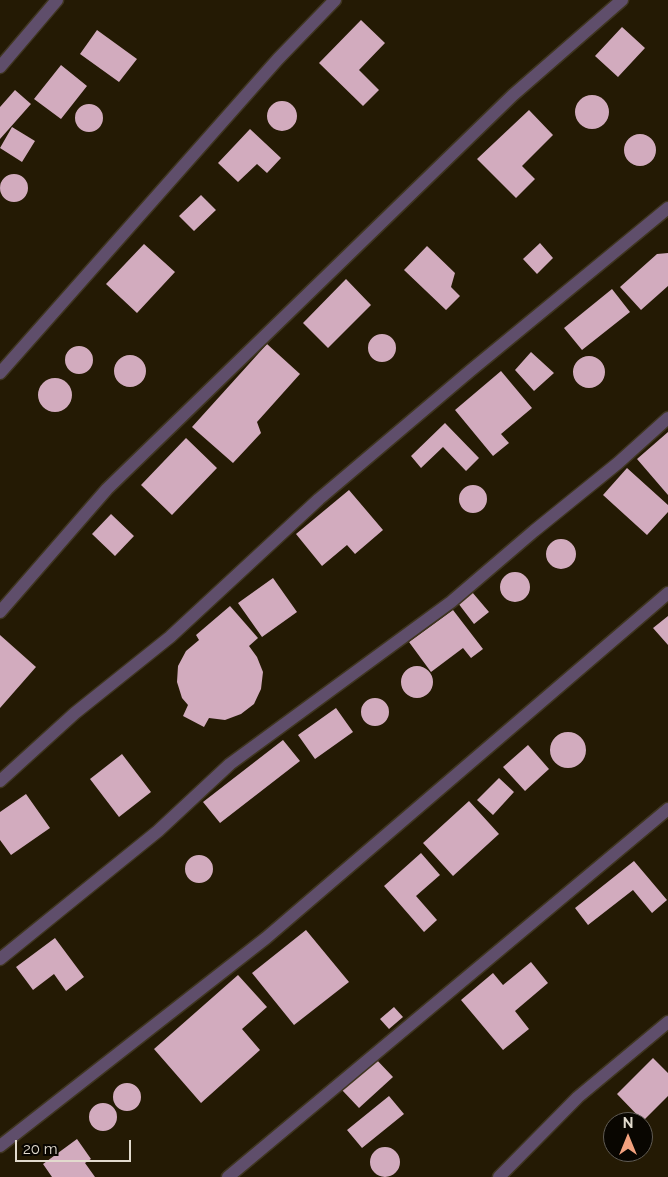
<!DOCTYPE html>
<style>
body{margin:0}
#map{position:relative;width:668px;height:1177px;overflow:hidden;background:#241a04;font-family:Raleway,sans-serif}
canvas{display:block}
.north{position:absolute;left:603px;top:1112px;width:50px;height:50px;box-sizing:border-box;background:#090601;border:1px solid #605b53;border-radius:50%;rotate:0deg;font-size:14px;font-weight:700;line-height:20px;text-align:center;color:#e2dbce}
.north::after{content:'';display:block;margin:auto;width:18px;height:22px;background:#f2a17e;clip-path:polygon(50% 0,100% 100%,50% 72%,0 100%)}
.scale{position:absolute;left:15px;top:1140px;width:116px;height:22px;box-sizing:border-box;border:2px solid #e2dbce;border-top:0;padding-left:6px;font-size:15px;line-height:18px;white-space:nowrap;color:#e2dbce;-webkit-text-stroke:4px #090601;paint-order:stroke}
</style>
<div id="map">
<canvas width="668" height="1177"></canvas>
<div class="north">N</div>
<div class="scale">20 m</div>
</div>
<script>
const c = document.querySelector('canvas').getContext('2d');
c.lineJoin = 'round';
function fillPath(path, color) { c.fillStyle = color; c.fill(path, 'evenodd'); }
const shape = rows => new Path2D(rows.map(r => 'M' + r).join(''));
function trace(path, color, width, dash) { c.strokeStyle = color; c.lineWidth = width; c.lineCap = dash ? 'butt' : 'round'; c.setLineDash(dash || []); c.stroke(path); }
fillPath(shape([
 [361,20,385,43,359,70,379,90,363,106,319,63],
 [622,27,645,48,618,77,595,56],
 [97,30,137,59,119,82,80,54],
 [61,65,87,86,61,119,34,99],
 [15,90,31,104,0,139,0,107],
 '575 112a17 17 0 1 1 34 0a17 17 0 1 1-34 0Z',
 '267 116a15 15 0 1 1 30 0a15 15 0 1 1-30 0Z',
 '75 118a14 14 0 1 1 28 0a14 14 0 1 1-28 0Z',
 [529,110,553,135,522,166,535,179,516,198,477,159],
 [12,127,35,141,22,162,0,148],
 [250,129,281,158,267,173,257,164,238,182,218,163],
 '624 150a16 16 0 1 1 32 0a16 16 0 1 1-32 0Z',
 '0 188a14 14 0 1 1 28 0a14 14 0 1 1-28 0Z',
 [201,195,216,210,194,231,179,216],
 [540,243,553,258,537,274,523,259],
 [144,244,175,272,137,313,106,284],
 [427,246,455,273,451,287,460,296,446,310,404,270],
 [668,253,668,286,641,310,620,287,657,254],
 [346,279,371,305,328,348,303,323],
 [612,289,630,312,582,350,564,328],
 '368 348a14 14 0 1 1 28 0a14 14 0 1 1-28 0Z',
 [267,344,300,374,257,422,261,433,233,463,192,427],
 '65 360a14 14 0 1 1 28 0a14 14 0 1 1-28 0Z',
 [531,352,554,373,534,391,515,370],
 '114 371a16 16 0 1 1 32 0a16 16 0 1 1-32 0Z',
 '573 372a16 16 0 1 1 32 0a16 16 0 1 1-32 0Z',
 [501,371,532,408,501,434,509,443,493,456,455,410],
 '38 395a17 17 0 1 1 34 0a17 17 0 1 1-34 0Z',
 [445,423,479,458,466,471,443,447,421,468,411,456],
 [668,432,668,495,637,459],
 [186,438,217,468,172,515,141,485],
 [627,468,668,505,668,512,647,535,603,495],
 '459 499a14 14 0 1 1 28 0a14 14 0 1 1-28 0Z',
 [349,490,383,530,355,554,347,545,322,566,296,534],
 [111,514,134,536,115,556,92,534],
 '546 554a15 15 0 1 1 30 0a15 15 0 1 1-30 0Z',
 '500 587a15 15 0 1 1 30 0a15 15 0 1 1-30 0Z',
 [273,578,297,612,262,637,238,603],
 [472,592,489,612,474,624,458,603],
 [230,606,258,638,249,646,257,657,263,672,261,689,254,704,241,714,225,720,209,718,204,727,183,716,188,705,182,698,177,682,178,666,186,651,199,640,196,635],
 [453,610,483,649,471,658,463,648,431,672,409,642],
 [668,616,668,645,653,628],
 [0,635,36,667,0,708],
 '401 682a16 16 0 1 1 32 0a16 16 0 1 1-32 0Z',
 '361 712a14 14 0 1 1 28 0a14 14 0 1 1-28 0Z',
 [336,708,353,732,315,759,298,735],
 '550 750a18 18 0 1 1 36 0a18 18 0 1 1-36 0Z',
 [283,740,300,761,220,823,203,802],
 [528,745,549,769,525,791,503,767],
 [122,754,151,792,119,817,90,779],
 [499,778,514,792,493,815,477,800],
 [26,794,50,828,11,855,0,840,0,812],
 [469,801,499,834,453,876,423,843],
 [421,853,440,875,416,896,437,920,424,932,384,886],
 '185 869a14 14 0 1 1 28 0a14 14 0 1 1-28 0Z',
 [634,861,667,900,652,913,633,890,588,925,575,908],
 [306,930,349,982,294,1025,252,973],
 [55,938,84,977,66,991,54,974,33,990,16,967],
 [531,962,548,983,515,1011,529,1029,503,1050,461,1000,493,973,503,985],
 [238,975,267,1007,242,1029,260,1050,201,1103,154,1049],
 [394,1007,403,1017,389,1029,380,1019],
 [375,1058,393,1077,359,1108,342,1090],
 [653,1058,668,1073,668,1096,643,1121,617,1094],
 '113 1097a14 14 0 1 1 28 0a14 14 0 1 1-28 0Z',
 [389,1096,404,1114,362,1148,347,1130],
 '89 1117a14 14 0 1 1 28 0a14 14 0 1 1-28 0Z',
 [77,1139,91,1159,85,1163,95,1177,52,1177,43,1164],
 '370 1162a15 15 0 1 1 30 0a15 15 0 1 1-30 0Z'
]), '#d2abbe');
const street = shape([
 [0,67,57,0],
 [0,373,278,59,335,0],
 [0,612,107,489,513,95,622,0],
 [0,781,75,713,170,637,319,499,470,371,668,208],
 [0,959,158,831,230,764,451,602,534,531,618,463,668,418],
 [0,1146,266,938,668,593],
 [228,1177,668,809],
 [499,1177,578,1097,668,1022]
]);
trace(street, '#3f3520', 15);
trace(street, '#5f4e6b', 12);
</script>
